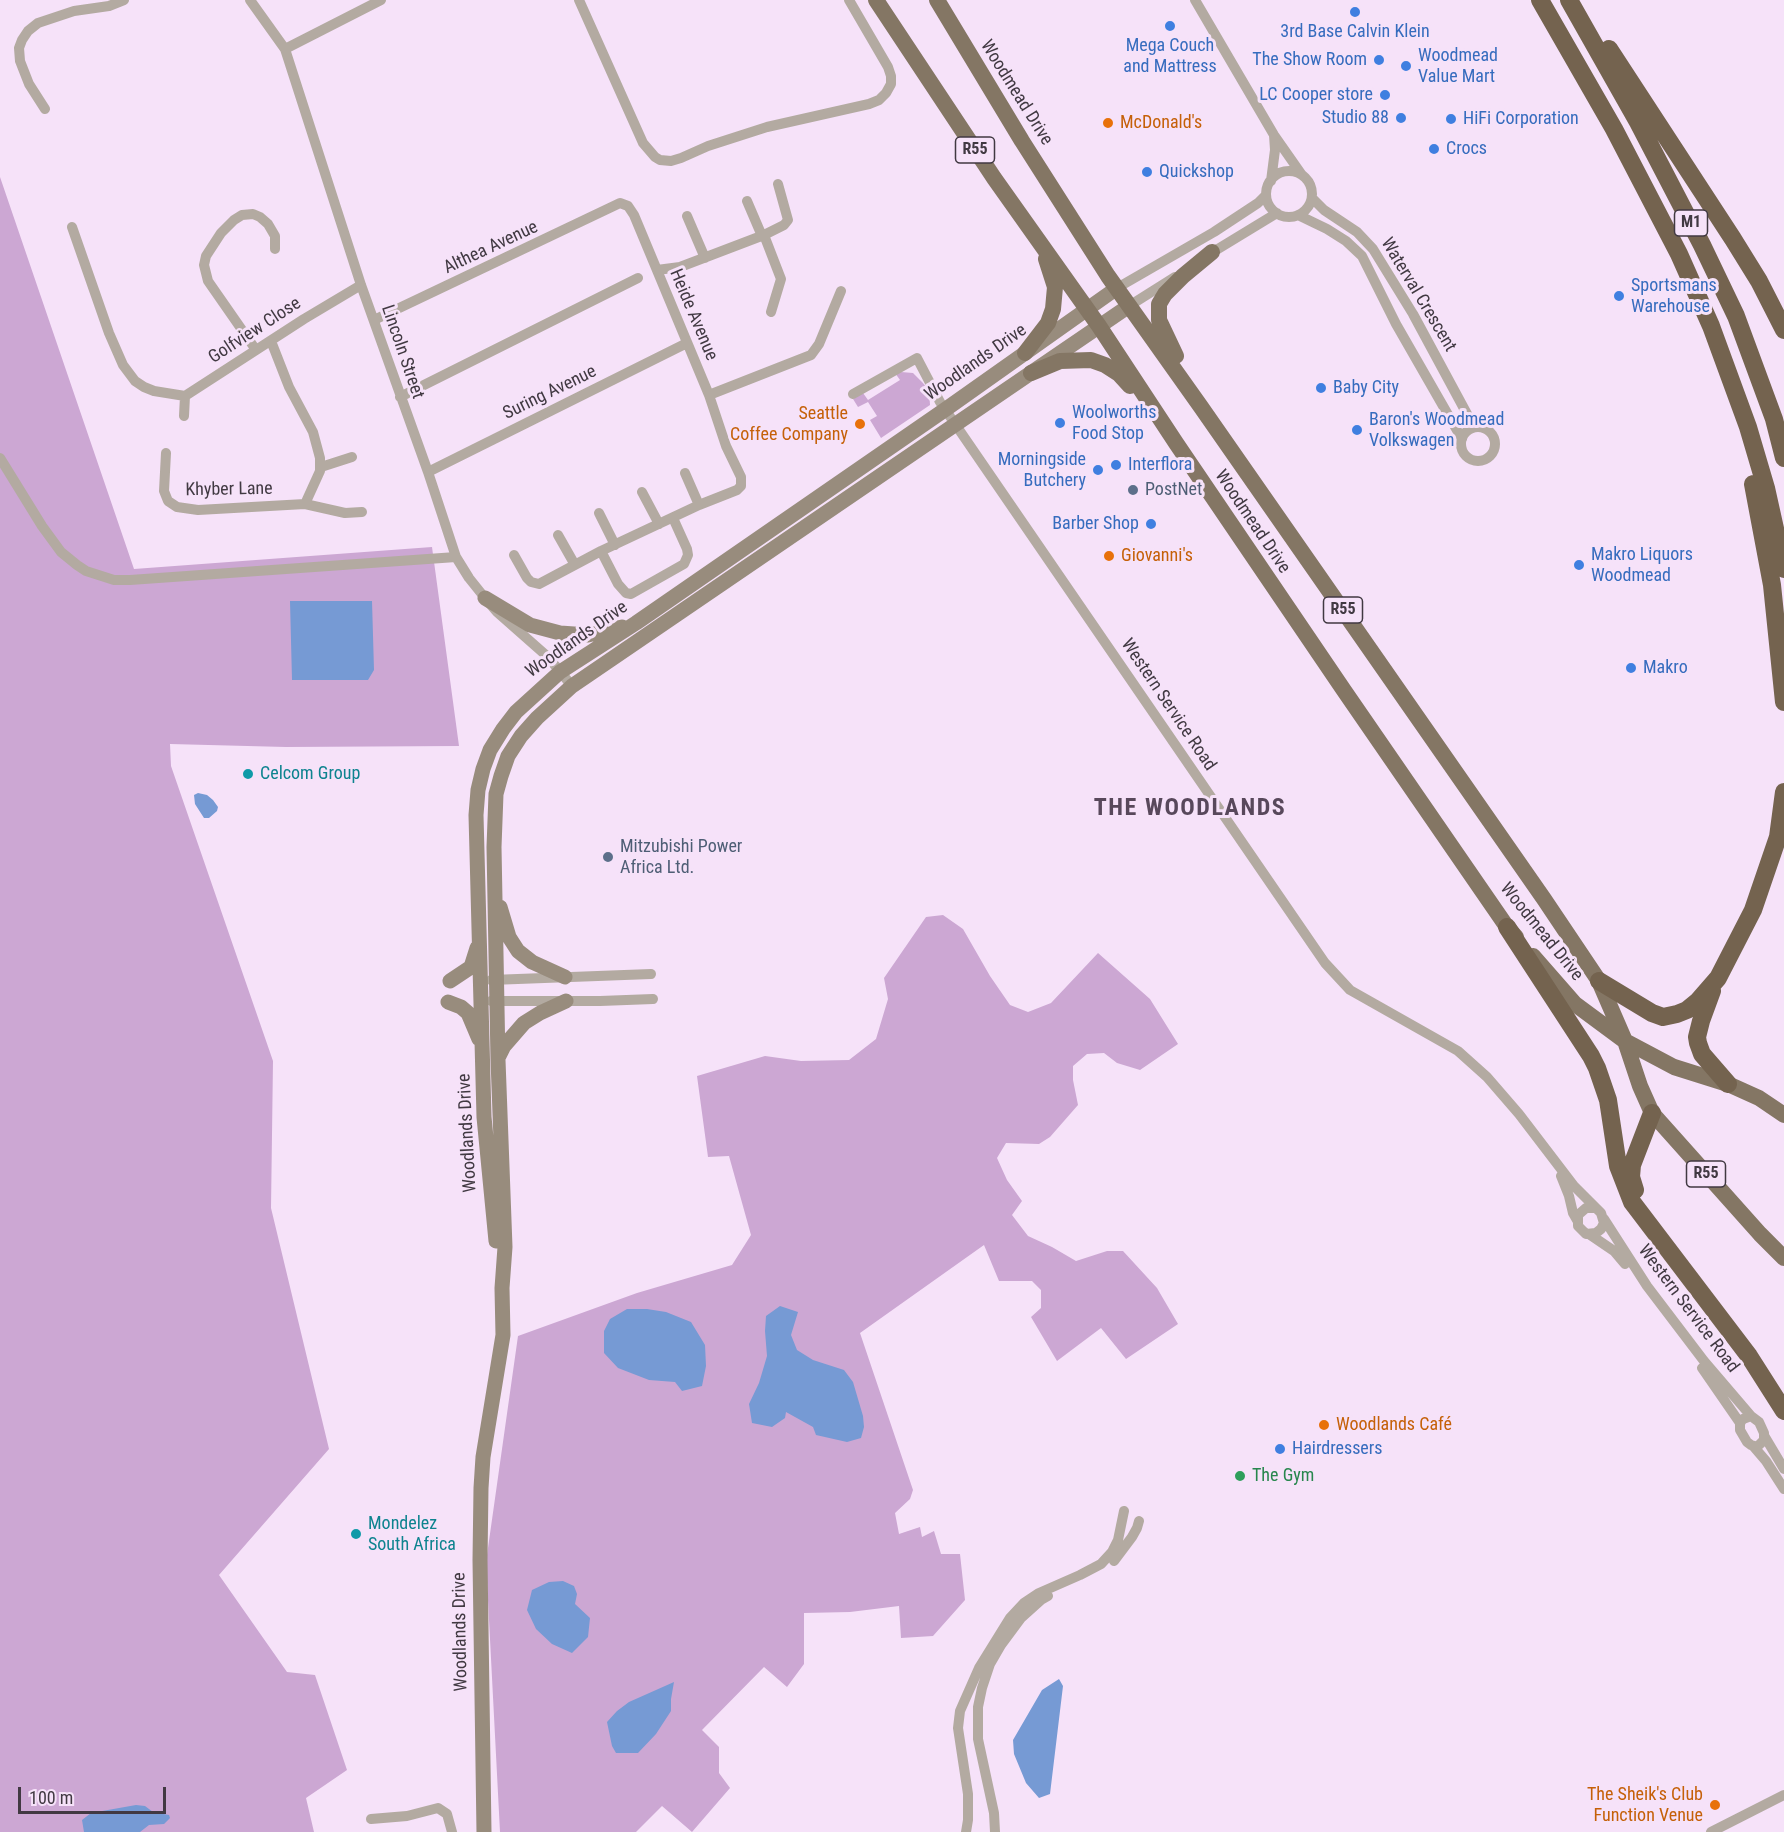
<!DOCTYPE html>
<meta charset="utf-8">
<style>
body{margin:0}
#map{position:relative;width:1784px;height:1832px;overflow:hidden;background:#f6e2f9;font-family:"Roboto Condensed",sans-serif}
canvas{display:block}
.scale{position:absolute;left:18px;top:1787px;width:148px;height:27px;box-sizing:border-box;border:3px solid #413942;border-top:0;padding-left:8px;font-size:18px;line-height:21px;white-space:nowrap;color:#413942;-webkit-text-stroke:4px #f6e2f9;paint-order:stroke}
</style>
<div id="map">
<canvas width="1784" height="1832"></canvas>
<div class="scale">100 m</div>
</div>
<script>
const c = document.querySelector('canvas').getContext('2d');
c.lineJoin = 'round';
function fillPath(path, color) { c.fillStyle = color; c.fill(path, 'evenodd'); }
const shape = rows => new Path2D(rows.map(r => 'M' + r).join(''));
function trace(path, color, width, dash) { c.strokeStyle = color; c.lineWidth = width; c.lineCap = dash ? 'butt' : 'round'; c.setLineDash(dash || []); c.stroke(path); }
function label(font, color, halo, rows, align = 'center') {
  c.font = font + ' "Roboto Condensed",sans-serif'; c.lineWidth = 6; c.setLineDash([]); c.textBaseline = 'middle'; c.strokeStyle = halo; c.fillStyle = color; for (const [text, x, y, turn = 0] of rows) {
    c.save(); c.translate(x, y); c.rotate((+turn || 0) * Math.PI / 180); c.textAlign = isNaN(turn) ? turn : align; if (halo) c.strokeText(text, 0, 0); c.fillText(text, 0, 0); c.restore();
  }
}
fillPath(shape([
 [0,177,134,569,432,547,459,746,286,747,170,744,171,766,273,1061,271,1208,329,1449,219,1575,287,1672,315,1675,347,1770,306,1798,314,1832,0,1832],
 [901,372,913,373,922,382,929,390,930,405,881,438,870,420,877,416,868,402,858,407,853,399,863,393,868,400,900,380,895,373],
 [943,915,963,929,990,976,1010,1005,1028,1012,1051,1003,1098,953,1150,999,1178,1044,1140,1070,1117,1063,1104,1053,1087,1054,1073,1066,1073,1080,1078,1105,1050,1137,1039,1144,1006,1143,997,1158,1007,1180,1022,1201,1012,1215,1028,1236,1052,1247,1076,1261,1107,1251,1123,1251,1157,1288,1178,1324,1126,1359,1101,1328,1057,1361,1031,1317,1041,1308,1041,1290,1032,1281,999,1281,984,1245,860,1333,913,1490,910,1499,895,1513,899,1534,920,1527,922,1537,934,1531,941,1554,960,1554,965,1600,933,1636,901,1638,899,1606,850,1612,804,1613,804,1664,787,1687,764,1667,702,1730,719,1747,719,1773,730,1788,692,1832,662,1806,636,1832,500,1832,486,1562,518,1336,637,1293,732,1265,751,1235,729,1156,708,1157,697,1076,765,1056,801,1061,849,1060,876,1039,888,999,884,978,926,917]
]), '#cca7d3');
fillPath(shape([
 [290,601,372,601,374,670,368,680,292,680],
 [198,793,207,795,213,800,218,807,217,811,209,818,204,818,195,804,194,795],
 [780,1306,798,1312,791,1335,797,1350,813,1360,844,1370,853,1382,863,1416,864,1427,861,1438,847,1442,816,1435,813,1427,786,1412,785,1418,772,1427,752,1423,749,1404,759,1383,767,1356,765,1331,766,1316],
 [627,1309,647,1309,666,1312,691,1322,705,1345,706,1366,702,1386,682,1391,675,1382,649,1380,618,1368,604,1353,604,1331,610,1319],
 [563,1581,574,1586,577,1594,575,1604,590,1618,588,1637,572,1653,552,1644,536,1629,527,1610,532,1590,549,1582],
 [1059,1679,1063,1686,1050,1794,1039,1798,1026,1783,1014,1754,1013,1740,1042,1690],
 [674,1682,671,1699,671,1711,656,1734,638,1753,616,1753,612,1746,607,1722,617,1711,629,1702],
 [136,1805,145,1806,153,1812,169,1815,170,1818,164,1824,149,1825,140,1832,84,1832,82,1820,91,1813]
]), '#769ad4');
trace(shape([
 [250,0,285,49,361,285,428,472,456,557,469,578,485,598,497,612,548,657,572,686],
 [579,0,643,143,655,157,660,160,671,161,681,158,708,146,767,127,869,104,879,100,886,93,891,84,891,76,888,67,849,0],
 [1195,0,1274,135,1302,175],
 [285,49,381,0],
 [45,109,29,84,20,61,19,48,22,40,28,31,38,23,74,11,109,6,124,0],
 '1266 194a23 23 0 1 1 46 0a23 23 0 1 1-46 0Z',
 [1271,181,1275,150,1274,135],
 [1312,198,1324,210,1357,232,1373,249,1413,314,1474,427],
 [747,201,762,236],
 [1298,215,1327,229,1346,241,1362,256,1396,324,1462,439],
 [687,216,705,258],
 [72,227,109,333,123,365,135,381,144,387,154,391,185,396],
 [764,235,784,225,788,220,778,184],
 [1208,255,1277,213],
 [657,270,680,267,764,235,781,279,771,312],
 [1117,288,1214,232,1258,203,1266,195],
 [1129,306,1175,277],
 [374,320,620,203,628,206,634,215,709,395,726,446,741,477,741,486,737,490,699,505,601,551,539,584,531,582,527,578,514,555],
 [271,341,289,387,313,432,320,458,320,471,305,504],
 [256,350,208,281,204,265,206,256,221,233,234,220,242,215,253,214,260,217,268,224,275,236,275,249],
 [853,394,917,358,940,402,1325,963,1350,990,1458,1051,1487,1077,1519,1114,1574,1186,1601,1213,1604,1223,1601,1229,1596,1233,1586,1234,1578,1226,1578,1215,1586,1208,1596,1208],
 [709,395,811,355,819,344,841,291],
 [400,397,638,278],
 [184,416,185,396,304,319,361,285],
 '1461 444a17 17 0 1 1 34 0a17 17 0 1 1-34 0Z',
 [166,453,164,491,168,501,177,507,198,510,305,504,345,513,362,512],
 [0,458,42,526,61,552,77,565,86,571,114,580,130,580,456,557],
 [321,467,352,457],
 [428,472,687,343],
 [685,473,699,505],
 [642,492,659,524],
 [599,513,615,545],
 [558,535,575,565],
 [601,551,618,584,626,593,631,594,684,564,688,555,687,549,673,518],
 [491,980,651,974],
 [491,1001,600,1001,653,999],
 [1561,1176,1569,1196,1573,1213,1577,1220],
 [1604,1219,1647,1286,1704,1361,1751,1416],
 [1589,1234,1614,1251,1625,1264],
 [1702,1368,1740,1423],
 [1751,1416,1759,1422,1764,1433,1764,1440,1757,1447,1751,1445,1747,1442,1740,1430,1740,1423,1743,1419,1751,1416],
 [1765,1437,1784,1469],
 [1754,1447,1766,1461,1784,1489],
 [1114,1561,1132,1537,1137,1528,1139,1521],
 [371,1819,407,1816,438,1808,447,1814,452,1832],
 [966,1832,968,1820,968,1794,958,1728,960,1711,979,1668,1010,1618,1024,1603,1039,1593,1080,1575,1101,1564,1112,1552,1118,1540,1124,1511],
 [995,1832,994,1813,978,1739,978,1707,982,1688,990,1664,1001,1645,1021,1618,1041,1600,1048,1596],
 [1711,1832,1784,1795]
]), '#b3aaa1', 10);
trace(shape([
 [485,598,530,625,560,633,588,635,622,627],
 [500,907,509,937,518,951,532,962,565,977],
 [450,981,471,967,477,948],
 [448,1002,461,1007,468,1013,479,1039],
 [499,1056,504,1046,524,1023,540,1013,566,1001],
 [496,1241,484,1117,476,815,478,790,483,769,490,750,503,729,516,712,560,672,636,623,946,409,1117,288],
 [484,1832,480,1560,481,1488,483,1457,503,1335,502,1288,505,1247,498,1060,494,847,496,794,501,776,508,756,521,736,537,718,572,686,1129,306]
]), '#988c7d', 15);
trace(shape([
 [876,0,994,178,1099,326,1176,443,1343,689,1507,927,1516,937],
 [937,0,1022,141,1108,276,1201,407,1544,899,1599,981,1625,1041,1640,1086,1652,1113,1760,1234,1784,1258],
 [1025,353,1048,323,1053,309,1055,287,1046,259],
 [1176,356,1159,320,1159,304,1165,294,1183,276,1212,252],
 [1031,373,1060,361,1091,360,1105,365,1119,374,1130,386],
 [1533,956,1575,1004,1625,1041,1674,1067,1728,1084,1759,1098,1784,1115]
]), '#847664', 16);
trace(shape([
 [1540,0,1614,129,1679,254,1711,326,1748,427,1766,488,1784,569],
 [1569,0,1638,122,1702,245,1736,316,1774,419,1784,458],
 [1609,49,1733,239,1759,281,1784,330],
 [1753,484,1772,585,1784,702],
 [1507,927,1591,1056,1597,1068,1608,1100,1618,1166,1632,1202,1749,1356,1784,1411],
 [1599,981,1652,1013,1663,1017,1677,1014,1687,1010,1698,1001,1718,978,1753,910,1778,837,1784,792],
 [1712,991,1701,1021,1697,1037,1698,1043,1702,1054,1728,1084],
 [1635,1190,1631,1177,1632,1165,1652,1113]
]), '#74634f', 18);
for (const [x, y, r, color] of [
 [1355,12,6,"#3f7fe0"],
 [1170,26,6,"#3f7fe0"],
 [1379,60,6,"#3f7fe0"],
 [1406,66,6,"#3f7fe0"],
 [1385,95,6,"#3f7fe0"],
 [1401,118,6,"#3f7fe0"],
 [1451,119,6,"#3f7fe0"],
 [1108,123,6,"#e8710a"],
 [1434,149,6,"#3f7fe0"],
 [1147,172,6,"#3f7fe0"],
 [1619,296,6,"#3f7fe0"],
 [1321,388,6,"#3f7fe0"],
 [1060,423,6,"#3f7fe0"],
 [860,424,6,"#e8710a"],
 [1357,430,6,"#3f7fe0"],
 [1116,465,6,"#3f7fe0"],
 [1098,470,6,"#3f7fe0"],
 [1133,490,6,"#5c6f8a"],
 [1151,524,6,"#3f7fe0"],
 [1109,556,6,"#e8710a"],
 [1579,565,6,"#3f7fe0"],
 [1631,668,6,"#3f7fe0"],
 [248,774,6,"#0f9aa8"],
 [608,857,6,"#5c6f8a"],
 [1324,1425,6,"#e8710a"],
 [1280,1449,6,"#3f7fe0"],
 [1240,1476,6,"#2e9e5b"],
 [356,1534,6,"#0f9aa8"],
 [1715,1805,6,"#e8710a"]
]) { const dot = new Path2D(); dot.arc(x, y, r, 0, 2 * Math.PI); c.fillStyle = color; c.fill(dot); trace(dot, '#f6e2f9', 2); }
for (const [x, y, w] of [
 [975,150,39],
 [1691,223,33],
 [1343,610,39],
 [1706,1174,39]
]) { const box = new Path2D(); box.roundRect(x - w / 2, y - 13, w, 26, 4.5); c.fillStyle = '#f6e2f9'; c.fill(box); trace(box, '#413942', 1.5); }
label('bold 16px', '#413942', null, [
 ["R55",975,150],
 ["M1",1691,223],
 ["R55",1343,610],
 ["R55",1706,1174]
]);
label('18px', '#366cbe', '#f6e2f9', [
 ["3rd Base Calvin Klein",1355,32,"center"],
 ["Mega Couch",1170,46,"center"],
 ["and Mattress",1170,67,"center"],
 ["Woodmead",1418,56],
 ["Value Mart",1418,77],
 ["The Show Room",1367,60,"right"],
 ["LC Cooper store",1373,95,"right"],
 ["Studio 88",1389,118,"right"],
 ["HiFi Corporation",1463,119],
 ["Crocs",1446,149],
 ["Quickshop",1159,172],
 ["Sportsmans",1631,286],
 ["Warehouse",1631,307],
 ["Baby City",1333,388],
 ["Woolworths",1072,413],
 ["Food Stop",1072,434],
 ["Baron's Woodmead",1369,420],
 ["Volkswagen",1369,441],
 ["Morningside",1086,460,"right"],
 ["Butchery",1086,481,"right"],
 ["Interflora",1128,465],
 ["Barber Shop",1139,524,"right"],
 ["Makro Liquors",1591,555],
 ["Woodmead",1591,576],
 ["Makro",1643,668],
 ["Hairdressers",1292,1449]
], 'left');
label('18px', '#413942', '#f6e2f9', [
 ["Woodmead Drive",1016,93,58],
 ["Althea Avenue",491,248,-25],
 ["Waterval Crescent",1418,295,59],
 ["Heide Avenue",693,315,67],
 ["Golfview Close",255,331,-33],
 ["Lincoln Street",402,352,71],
 ["Woodlands Drive",976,363,-35],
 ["Suring Avenue",550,393,-26],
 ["Khyber Lane",229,490,-1],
 ["Woodmead Drive",1252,522,56],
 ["Woodlands Drive",577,640,-35],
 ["Western Service Road",1168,705,56],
 ["Woodmead Drive",1541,932,51],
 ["Woodlands Drive",468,1133,-93],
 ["Western Service Road",1688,1309,53],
 ["Woodlands Drive",461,1632,-91]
]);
label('18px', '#c56008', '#f6e2f9', [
 ["McDonald's",1120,123],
 ["Seattle",848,414,"right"],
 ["Coffee Company",848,435,"right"],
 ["Giovanni's",1121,556],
 ["Woodlands Café",1336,1425],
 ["The Sheik's Club",1703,1795,"right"],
 ["Function Venue",1703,1816,"right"]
], 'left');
label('18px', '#4e5e75', '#f6e2f9', [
 ["PostNet",1145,490],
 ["Mitzubishi Power",620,847],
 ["Africa Ltd.",620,868]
], 'left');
label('18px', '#0d838f', '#f6e2f9', [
 ["Celcom Group",260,774],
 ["Mondelez",368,1524],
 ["South Africa",368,1545]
], 'left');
label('18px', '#27864d', '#f6e2f9', [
 ["The Gym",1252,1476]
], 'left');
c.letterSpacing = '1.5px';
label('bold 24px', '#58485b', '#f6e2f9', [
 ["THE WOODLANDS",1190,809]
]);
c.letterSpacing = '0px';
</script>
